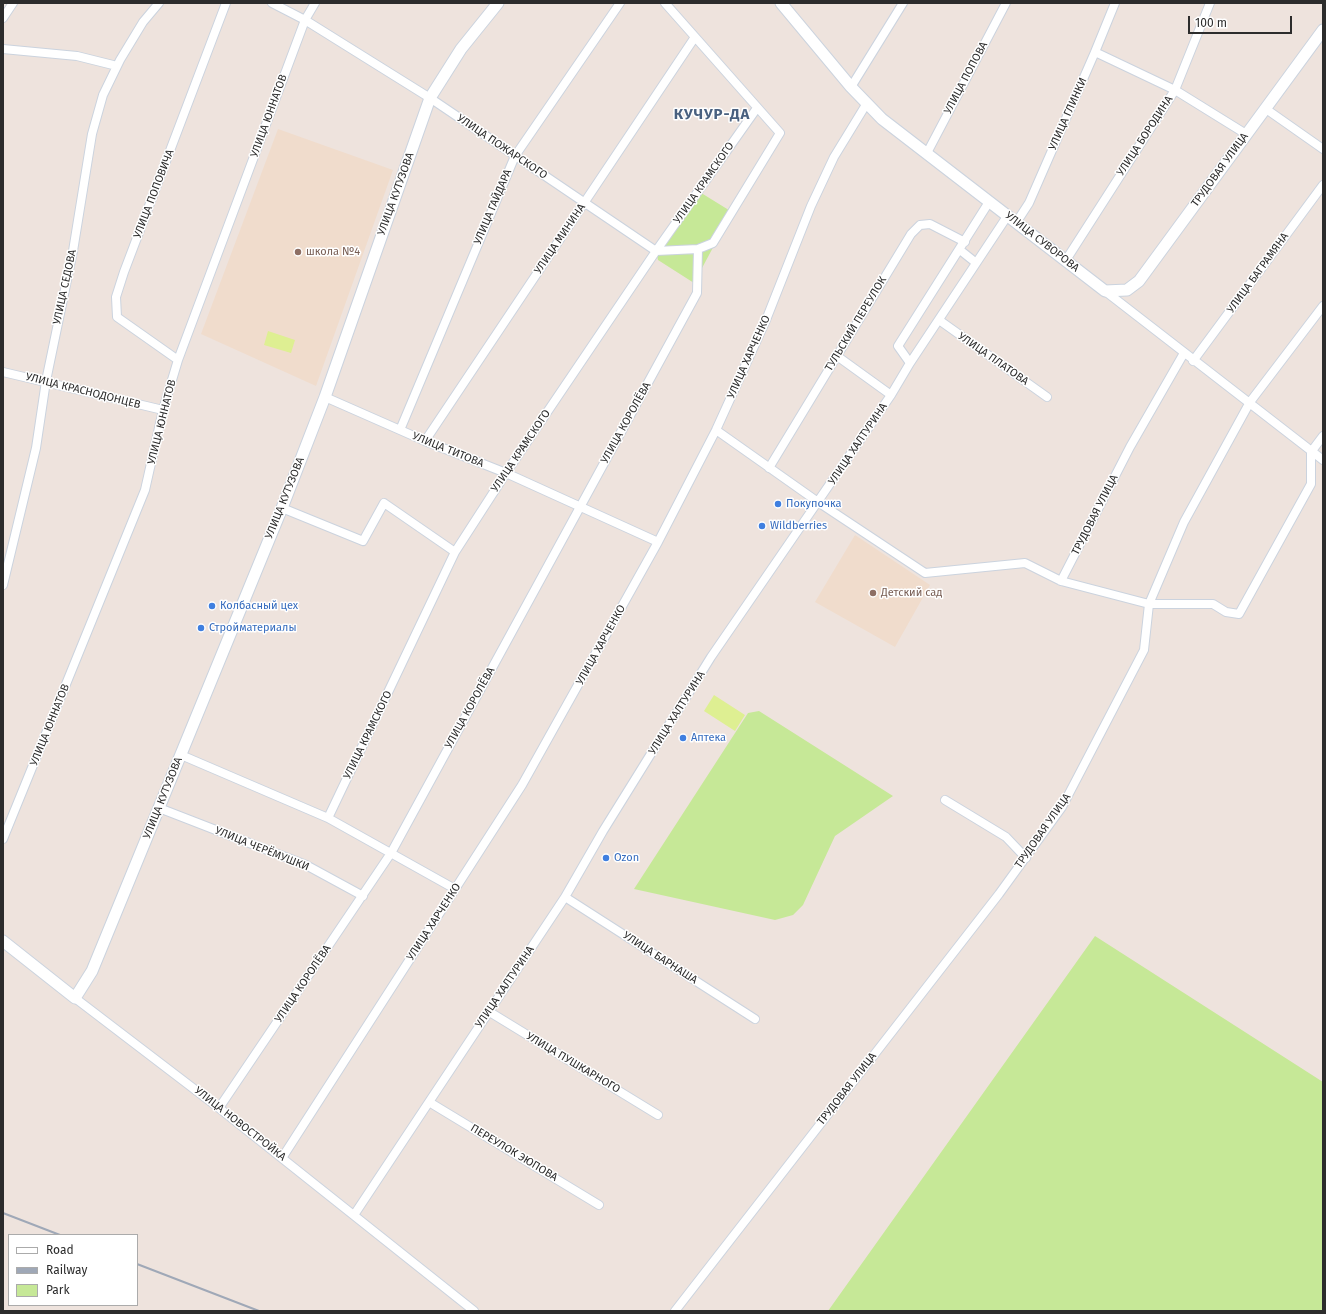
<!DOCTYPE html>
<meta charset="utf-8">
<style>
body{margin:0}
#map{position:relative;width:1326px;height:1314px;overflow:hidden;background:#eee3dd;font-family:"Fira Sans",sans-serif}
canvas{display:block}
.frame{position:absolute;inset:0;border:4px solid #2c2c2c;pointer-events:none}
.legend{position:absolute;left:8px;top:1234px;width:130px;height:72px;box-sizing:border-box;background:#fff;border:1px solid #ababab;margin:0;padding:5px 7px;list-style:none;font-size:12px;color:#2c2c2c}
.legend li{display:flex;align-items:center;gap:8px;height:20px}
.legend b{width:20px;border:1px solid #ababab}
.scale{position:absolute;left:1188px;top:16px;width:104px;height:18px;box-sizing:border-box;border:2px solid #2c2c2c;border-top:0;padding-left:5px;font-size:12px;line-height:14px;white-space:nowrap;color:#2c2c2c;-webkit-text-stroke:3px #fff;paint-order:stroke}
</style>
<div id="map">
<canvas width="1326" height="1314"></canvas>
<div class="frame"></div>
<ul class="legend">
<li><b style="height:5px;background:#fff"></b>Road</li>
<li><b style="height:5px;background:#9fa8b7"></b>Railway</li>
<li><b style="height:11px;background:#c6e897"></b>Park</li>
</ul>
<div class="scale">100 m</div>
</div>
<script>
const c = document.querySelector('canvas').getContext('2d');
c.lineJoin = 'round';
function fillPath(path, color) { c.fillStyle = color; c.fill(path, 'evenodd'); }
const shape = rows => new Path2D(rows.map(r => 'M' + r).join(''));
function trace(path, color, width, dash) { c.strokeStyle = color; c.lineWidth = width; c.lineCap = dash ? 'butt' : 'round'; c.setLineDash(dash || []); c.stroke(path); }
function label(font, color, halo, rows, align = 'center') {
  c.font = font + ' "Fira Sans",sans-serif'; c.lineWidth = 3; c.setLineDash([]); c.textBaseline = 'middle'; c.strokeStyle = halo; c.fillStyle = color; for (const [text, x, y, turn = 0] of rows) {
    c.save(); c.translate(x, y); c.rotate((+turn || 0) * Math.PI / 180); c.textAlign = isNaN(turn) ? turn : align; if (halo) c.strokeText(text, 0, 0); c.fillText(text, 0, 0); c.restore();
  }
}
fillPath(shape([
 [278,129,393,170,316,386,201,334],
 [855,535,930,585,895,647,815,602]
]), '#f0dccc');
fillPath(shape([
 [698,191,732,212,694,283,658,260,656,251],
 [759,711,893,796,835,836,803,905,793,915,775,920,634,889,748,713],
 [1095,936,1323,1082,1323,1311,828,1311]
]), '#c6e897');
fillPath(shape([
 [268,331,295,340,291,353,264,345],
 [714,695,745,715,735,731,704,711]
]), '#deef92');
const street = shape([
 [665,3,780,133,713,243,698,249],
 [3,18,13,3],
 [3,49,77,56,117,66],
 [1095,52,1175,90,1246,134],
 [851,87,903,3],
 [1266,109,1323,149],
 [927,153,1006,3],
 [1016,223,1029,203,1095,52,1115,3],
 [960,250,975,262],
 [1066,260,1175,90,1210,3],
 [1105,291,1323,460],
 [1323,306,1250,402,1184,522,1149,604,1213,604,1226,612,1239,614,1311,484,1311,452,1323,436],
 [939,320,1047,397],
 [837,356,891,395],
 [178,360,117,317,116,297,124,272,226,3],
 [1193,361,1323,185],
 [910,363,898,346,989,202],
 [3,372,163,410],
 [325,397,425,441,506,473,658,542],
 [400,430,515,156,620,3],
 [716,430,818,502,925,573,1025,563,1061,581],
 [425,441,695,37],
 [769,468,911,234,920,225,930,224,965,242],
 [282,508,363,541,384,503,455,552],
 [3,585,36,448,46,381,73,251,92,134,103,95,120,60,143,22,159,3],
 [181,755,328,818,455,889],
 [945,800,1006,837,1026,858],
 [159,808,306,865,363,896],
 [328,818,455,552,506,473,656,251,757,108],
 [3,839,145,490,163,410,178,360,305,20,315,3],
 [565,897,755,1019],
 [75,998,219,1108,474,1311],
 [488,1011,658,1115],
 [429,1102,599,1205],
 [219,1108,391,853,697,293,698,249,656,251,430,98,305,20,272,3],
 [282,1158,522,785,658,542,716,430,766,320,811,206,834,157,867,103],
 [354,1215,565,897,603,831,711,657,891,395,910,363,1008,215],
 [675,1311,999,894,1062,807,1144,650,1149,604,1061,581,1130,447,1184,353]
]);
const secondary = shape([
 [781,3,851,87,882,119,1105,291,1127,290,1139,281,1323,30],
 [3,941,75,998,92,971,282,508,325,397,430,98,461,49,498,3]
]);
trace(street, '#cbd3de', 10);
trace(secondary, '#cbd3de', 13);
trace(street, '#fff', 8);
trace(secondary, '#fff', 11);
trace(shape([
 [3,1213,60,1235],
 [137,1264,259,1311]
]), '#9fa8b7', 2);
for (const [x, y, r, color] of [
 [298,252,4,"#8d6e63"],
 [778,504,4,"#3f7fe0"],
 [762,526,4,"#3f7fe0"],
 [873,593,4,"#8d6e63"],
 [212,606,4,"#3f7fe0"],
 [201,628,4,"#3f7fe0"],
 [683,738,4,"#3f7fe0"],
 [606,858,4,"#3f7fe0"]
]) { const dot = new Path2D(); dot.arc(x, y, r, 0, 2 * Math.PI); c.fillStyle = color; c.fill(dot); trace(dot, '#fff', 1.5); }
label('11px', '#2c2c2c', '#fff', [
 ["УЛИЦА ПОПОВА",966,78,-62],
 ["УЛИЦА ГЛИНКИ",1068,114,-66],
 ["УЛИЦА ЮННАТОВ",269,116,-70],
 ["УЛИЦА БОРОДИНА",1145,136,-57],
 ["УЛИЦА ПОЖАРСКОГО",502,147,34],
 ["ТРУДОВАЯ УЛИЦА",1220,170,-54],
 ["УЛИЦА КРАМСКОГО",704,183,-55],
 ["УЛИЦА ПОПОВИЧА",154,194,-69],
 ["УЛИЦА КУТУЗОВА",396,194,-70],
 ["УЛИЦА ГАЙДАРА",493,207,-67],
 ["УЛИЦА МИНИНА",560,239,-56],
 ["УЛИЦА СУВОРОВА",1042,242,38],
 ["УЛИЦА БАГРАМЯНА",1258,273,-54],
 ["УЛИЦА СЕДОВА",65,287,-78],
 ["ТУЛЬСКИЙ ПЕРЕУЛОК",856,324,-59],
 ["УЛИЦА ХАРЧЕНКО",749,357,-66],
 ["УЛИЦА ПЛАТОВА",993,359,35],
 ["УЛИЦА КРАСНОДОНЦЕВ",83,391,14],
 ["УЛИЦА ЮННАТОВ",162,422,-76],
 ["УЛИЦА КОРОЛЁВА",626,423,-61],
 ["УЛИЦА ХАЛТУРИНА",858,444,-56],
 ["УЛИЦА ТИТОВА",448,450,22],
 ["УЛИЦА КРАМСКОГО",521,451,-56],
 ["УЛИЦА КУТУЗОВА",285,498,-68],
 ["ТРУДОВАЯ УЛИЦА",1095,515,-63],
 ["УЛИЦА ХАРЧЕНКО",601,645,-61],
 ["УЛИЦА КОРОЛЁВА",470,708,-61],
 ["УЛИЦА ХАЛТУРИНА",677,713,-58],
 ["УЛИЦА ЮННАТОВ",50,725,-68],
 ["УЛИЦА КРАМСКОГО",368,735,-64],
 ["УЛИЦА КУТУЗОВА",163,798,-68],
 ["ТРУДОВАЯ УЛИЦА",1043,831,-55],
 ["УЛИЦА ЧЕРЁМУШКИ",262,849,22],
 ["УЛИЦА ХАРЧЕНКО",434,922,-57],
 ["УЛИЦА БАРНАША",660,958,33],
 ["УЛИЦА КОРОЛЁВА",303,984,-56],
 ["УЛИЦА ХАЛТУРИНА",505,987,-56],
 ["УЛИЦА ПУШКАРНОГО",573,1063,31],
 ["ТРУДОВАЯ УЛИЦА",847,1089,-52],
 ["УЛИЦА НОВОСТРОЙКА",240,1124,38],
 ["ПЕРЕУЛОК ЭЮПОВА",514,1153,31]
]);
label('11px', '#785e54', '#fff', [
 ["школа №4",306,252],
 ["Детский сад",881,593]
], 'left');
label('11px', '#366cbe', '#fff', [
 ["Покупочка",786,504],
 ["Wildberries",770,526],
 ["Колбасный цех",220,606],
 ["Стройматериалы",209,628],
 ["Аптека",691,738],
 ["Ozon",614,858]
], 'left');
c.letterSpacing = '1px';
label('bold 15px', '#49607f', '#fff', [
 ["КУЧУР-ДА",712,115]
]);
c.letterSpacing = '0px';
</script>
